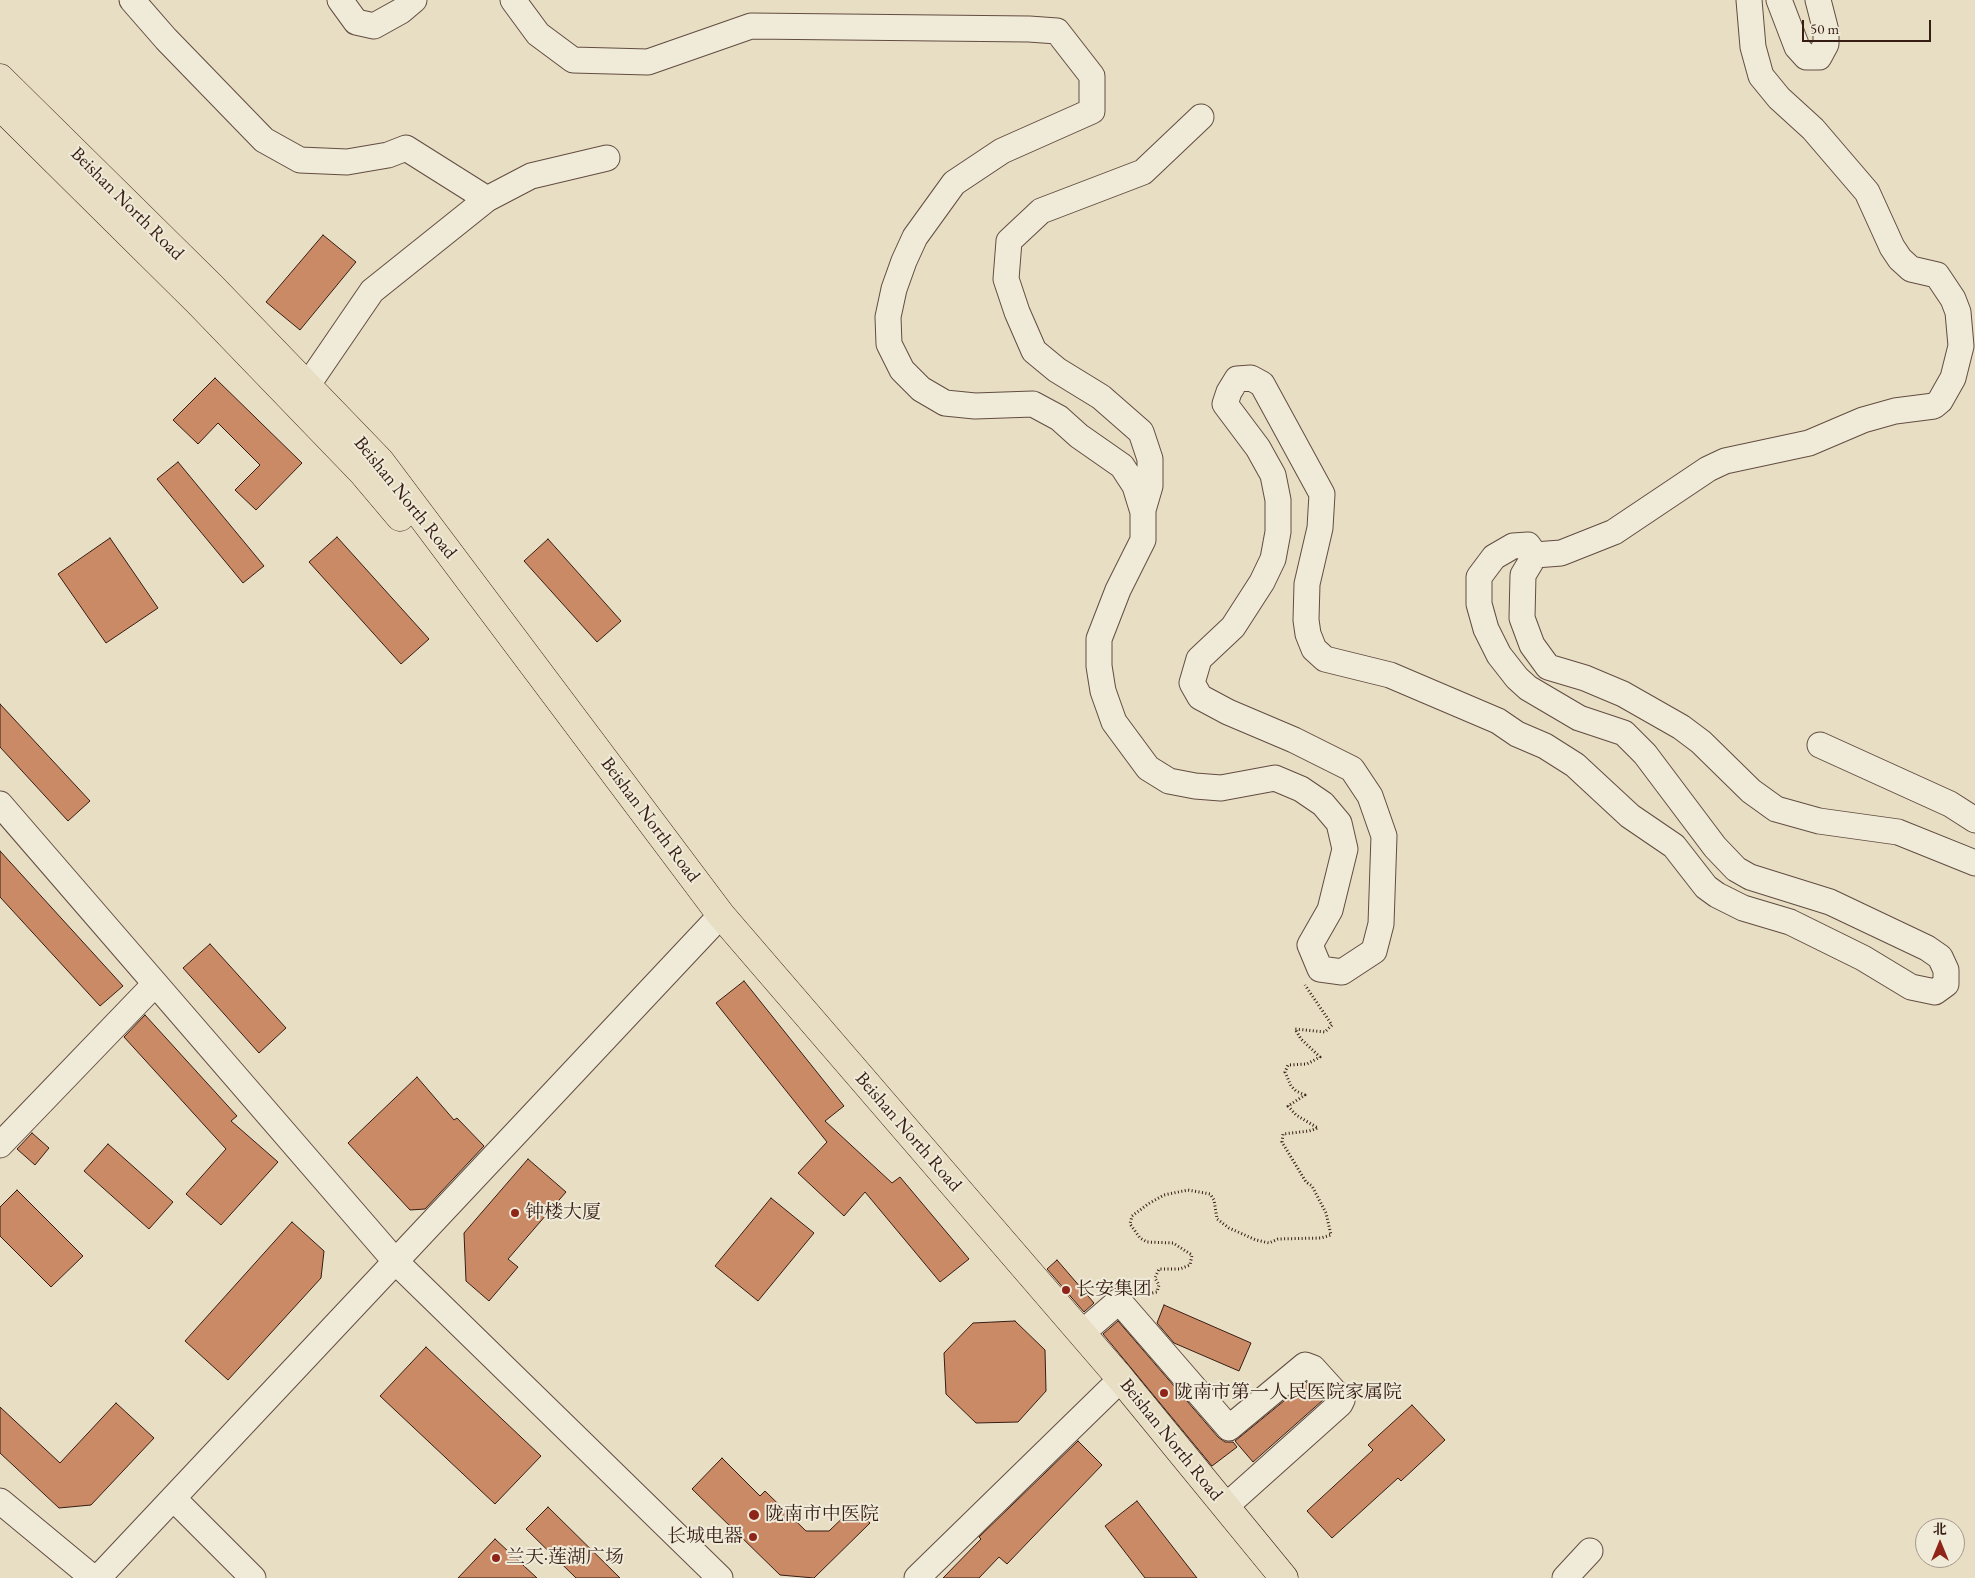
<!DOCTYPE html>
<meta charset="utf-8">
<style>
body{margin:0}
#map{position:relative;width:1975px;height:1578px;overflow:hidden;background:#e8dec4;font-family:"EB Garamond","Noto Serif SC",serif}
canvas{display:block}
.north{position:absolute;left:1915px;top:1518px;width:50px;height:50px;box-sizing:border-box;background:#f0ead9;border:1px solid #a6988a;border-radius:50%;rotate:0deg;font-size:14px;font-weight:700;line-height:20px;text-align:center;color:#361d14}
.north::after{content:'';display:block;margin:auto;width:18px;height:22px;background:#8f2418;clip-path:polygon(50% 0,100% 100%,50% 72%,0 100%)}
.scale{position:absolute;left:1802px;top:20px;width:129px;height:22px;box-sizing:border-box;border:2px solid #361d14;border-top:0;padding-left:6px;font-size:15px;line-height:18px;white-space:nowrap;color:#361d14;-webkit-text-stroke:4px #f0ead9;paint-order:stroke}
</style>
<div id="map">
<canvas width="1975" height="1578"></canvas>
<div class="north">北</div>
<div class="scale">50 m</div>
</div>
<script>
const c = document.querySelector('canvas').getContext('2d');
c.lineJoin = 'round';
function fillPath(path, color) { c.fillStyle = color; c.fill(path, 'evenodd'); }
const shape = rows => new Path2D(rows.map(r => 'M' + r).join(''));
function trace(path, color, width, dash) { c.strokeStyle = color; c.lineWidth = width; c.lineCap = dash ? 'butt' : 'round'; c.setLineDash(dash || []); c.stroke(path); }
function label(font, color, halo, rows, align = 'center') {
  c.font = font + ' "EB Garamond","Noto Serif SC",serif'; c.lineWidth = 4; c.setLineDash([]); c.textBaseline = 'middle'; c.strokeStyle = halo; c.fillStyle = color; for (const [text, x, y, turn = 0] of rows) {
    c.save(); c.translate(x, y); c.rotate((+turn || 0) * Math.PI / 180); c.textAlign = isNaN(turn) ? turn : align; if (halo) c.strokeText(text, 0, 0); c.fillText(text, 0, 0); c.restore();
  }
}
const building = shape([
 [323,235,356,262,300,330,266,302,323,235],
 [215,378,302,463,256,510,235,490,260,465,218,423,198,444,173,420,215,378],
 [178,462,264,566,243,583,157,479,178,462],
 [337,537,429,639,401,664,309,562,337,537],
 [110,538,158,608,106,643,58,574,110,538],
 [548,539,621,621,597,642,524,561,548,539],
 [0,704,90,801,68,821,0,747,0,704],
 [0,851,123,986,100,1006,0,897,0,851],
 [210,944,286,1028,259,1053,183,968,210,944],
 [744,981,844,1106,825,1121,892,1183,900,1177,969,1259,940,1282,865,1192,844,1216,798,1173,827,1142,716,1003,744,981],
 [145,1015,237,1116,231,1121,278,1162,221,1225,186,1194,226,1149,124,1037,145,1015],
 [417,1077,454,1120,457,1118,484,1146,425,1209,410,1210,348,1143,417,1077],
 [32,1133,49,1148,35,1165,17,1149,32,1133],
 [108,1144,173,1202,149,1229,84,1171,108,1144],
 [528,1159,566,1192,508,1259,518,1267,489,1301,466,1281,464,1233,528,1159],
 [17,1190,83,1256,51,1287,0,1236,0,1207,17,1190],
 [771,1198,814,1233,758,1301,715,1266,771,1198],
 [292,1222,324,1251,321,1278,228,1380,185,1341,292,1222],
 [1057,1260,1094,1303,1084,1312,1047,1269,1057,1260],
 [1164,1305,1251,1343,1239,1371,1174,1343,1157,1323,1164,1305],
 [1015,1321,1045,1350,1046,1391,1018,1422,976,1423,946,1394,944,1353,973,1323,1015,1321],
 [1118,1321,1218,1437,1225,1442,1233,1442,1237,1447,1212,1466,1103,1334,1118,1321],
 [426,1347,541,1456,495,1504,380,1396,426,1347],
 [1307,1382,1323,1400,1253,1462,1235,1441,1307,1382],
 [116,1403,154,1438,91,1505,59,1508,0,1453,0,1407,60,1463,116,1403],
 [1412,1405,1445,1440,1401,1481,1398,1478,1332,1538,1307,1511,1373,1450,1368,1445,1412,1405],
 [1078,1441,1102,1465,1007,1564,999,1557,979,1578,943,1578,981,1539,979,1537,1078,1441],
 [722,1458,760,1496,765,1491,806,1531,829,1531,854,1507,870,1523,814,1578,780,1575,692,1489,722,1458],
 [1137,1501,1197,1578,1145,1578,1105,1526,1137,1501],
 [548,1507,620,1578,576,1578,526,1529,548,1507],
 [495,1539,537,1578,458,1578,495,1539]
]);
fillPath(building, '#cb8a66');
trace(building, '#361d14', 1);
const minor = shape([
 [132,0,166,39,264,140,300,160,347,162,388,155,406,148,487,199],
 [340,0,356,22,374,26,401,11,414,0],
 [513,0,538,34,573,60,648,62,751,26,1029,29,1057,31,1092,76,1092,111,1002,151,954,183,915,237,904,261,894,289,888,317,889,344,902,370,921,389,945,403,975,406,1033,404,1059,418,1079,436,1122,466,1135,486,1143,512,1143,540,1118,590,1099,639,1099,666,1103,691,1114,722,1148,768,1169,781,1195,786,1221,788,1275,778,1301,789,1323,804,1339,823,1345,849,1330,910,1310,945,1320,969,1342,972,1374,951,1381,924,1384,836,1370,796,1352,769,1294,740,1228,712,1200,697,1192,683,1199,659,1233,627,1262,582,1273,559,1278,532,1278,500,1273,475,1258,448,1225,404,1229,392,1237,379,1251,378,1262,384,1322,494,1320,528,1307,584,1306,620,1308,634,1314,649,1325,659,1390,675,1498,721,1517,734,1545,746,1575,765,1630,816,1674,846,1706,887,1717,895,1743,908,1790,922,1863,958,1911,987,1935,992,1946,984,1946,970,1940,957,1927,948,1830,902,1750,877,1736,869,1715,847,1645,754,1624,733,1579,718,1528,688,1517,678,1499,655,1486,629,1479,604,1479,577,1494,557,1513,546,1528,545,1535,555,1523,575,1522,618,1532,645,1548,667,1585,678,1623,694,1681,727,1701,742,1751,791,1776,809,1819,821,1898,832,1975,863],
 [1779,0,1797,47,1806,57,1819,57,1826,44,1826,31,1818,0],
 [307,386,372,291,487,199,531,176,607,158],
 [1143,510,1150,486,1150,459,1141,432,1101,397,1057,370,1034,351,1017,312,1006,279,1009,241,1041,211,1143,172,1201,117],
 [1535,555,1561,553,1614,532,1708,469,1725,461,1809,443,1863,420,1895,411,1934,406,1940,401,1953,378,1961,346,1958,312,1953,299,1937,275,1911,269,1900,259,1892,247,1867,192,1813,129,1779,98,1761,76,1753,47,1749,0],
 [1820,745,1950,804,1975,820],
 [0,804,396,1262,720,1578],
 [0,1145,155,984],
 [1082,1333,1119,1301,1229,1428,1305,1365,1313,1368,1342,1400,1340,1404,1225,1507],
 [173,1498,253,1578],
 [0,1501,93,1578],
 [98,1578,721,915],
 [917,1578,1121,1379],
 [1565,1578,1590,1551]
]);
const major = shape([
 [0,78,212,287,380,461,721,915,1121,1379,1284,1578],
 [0,106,199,303,362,472,400,517]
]);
trace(minor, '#624d40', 27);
trace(major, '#361d14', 29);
trace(shape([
 [1142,1295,1157,1292,1159,1285,1155,1278,1159,1269,1180,1269,1190,1265,1192,1255,1173,1243,1147,1242,1140,1238,1130,1224,1132,1216,1148,1204,1164,1195,1188,1190,1210,1194,1214,1200,1217,1219,1229,1228,1256,1240,1269,1243,1278,1239,1321,1238,1331,1235,1326,1213,1312,1186,1306,1182,1282,1142,1283,1134,1309,1131,1318,1128,1296,1115,1288,1106,1305,1095,1296,1091,1291,1086,1285,1072,1288,1065,1307,1064,1320,1057,1301,1039,1295,1029,1325,1032,1332,1025,1305,985]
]), '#361d14', 3, [1, 2.5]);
trace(minor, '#f0ead9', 25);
trace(major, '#e8dec4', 28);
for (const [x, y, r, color] of [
 [515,1213,5,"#8f2418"],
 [1066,1290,5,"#8f2418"],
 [1164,1393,5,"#8f2418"],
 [754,1515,6,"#8f2418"],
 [753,1537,5,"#8f2418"],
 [496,1558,5,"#8f2418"]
]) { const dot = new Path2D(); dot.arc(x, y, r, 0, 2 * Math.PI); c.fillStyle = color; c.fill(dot); trace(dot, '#f0ead9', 2); }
label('19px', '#361d14', '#f0ead9', [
 ["Beishan North Road",127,204,45],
 ["Beishan North Road",405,498,51],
 ["Beishan North Road",650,820,53],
 ["Beishan North Road",908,1132,49],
 ["Beishan North Road",1171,1440,51]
]);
label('19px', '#361d14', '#f0ead9', [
 ["钟楼大厦",525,1213],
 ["长安集团",1076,1290],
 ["陇南市第一人民医院家属院",1174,1393],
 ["陇南市中医院",765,1515],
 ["长城电器",743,1537,"right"],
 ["兰天·莲湖广场",506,1558]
], 'left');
</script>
